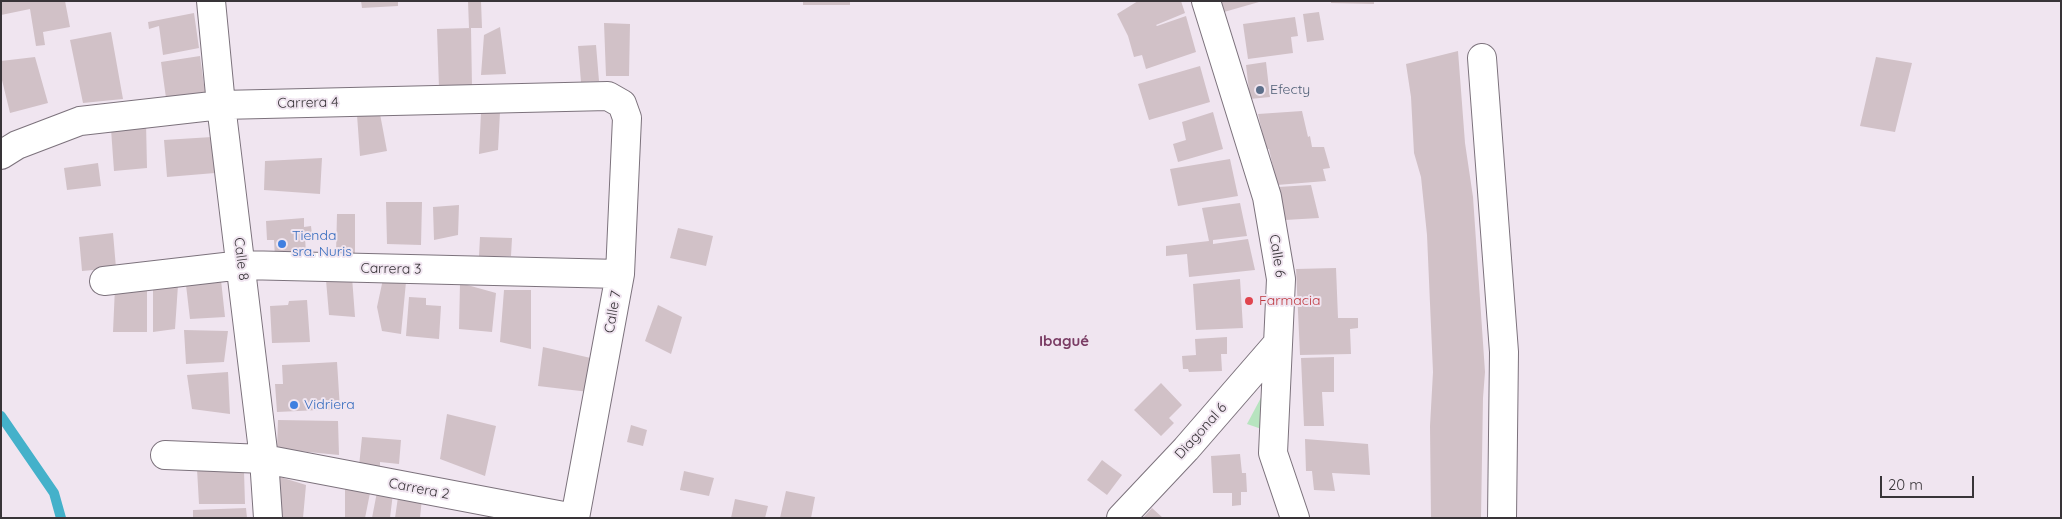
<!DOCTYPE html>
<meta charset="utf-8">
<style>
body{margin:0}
#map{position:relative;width:2062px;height:519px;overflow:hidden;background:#f0e5f0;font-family:Quicksand,sans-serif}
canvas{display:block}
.frame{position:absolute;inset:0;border:2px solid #383438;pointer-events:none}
.scale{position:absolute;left:1880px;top:476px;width:94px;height:22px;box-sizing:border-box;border:2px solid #383438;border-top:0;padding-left:6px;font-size:15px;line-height:18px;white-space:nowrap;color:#383438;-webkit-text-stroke:4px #f0e5f0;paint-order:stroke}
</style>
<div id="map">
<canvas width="2062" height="519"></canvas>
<div class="frame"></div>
<div class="scale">20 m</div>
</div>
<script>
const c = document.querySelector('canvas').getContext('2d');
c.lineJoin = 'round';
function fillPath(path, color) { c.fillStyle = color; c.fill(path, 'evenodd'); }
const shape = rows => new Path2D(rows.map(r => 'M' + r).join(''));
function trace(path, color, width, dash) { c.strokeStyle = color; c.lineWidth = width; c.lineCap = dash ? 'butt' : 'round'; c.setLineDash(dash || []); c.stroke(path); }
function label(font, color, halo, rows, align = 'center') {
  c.font = font + ' Quicksand,sans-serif'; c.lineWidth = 4; c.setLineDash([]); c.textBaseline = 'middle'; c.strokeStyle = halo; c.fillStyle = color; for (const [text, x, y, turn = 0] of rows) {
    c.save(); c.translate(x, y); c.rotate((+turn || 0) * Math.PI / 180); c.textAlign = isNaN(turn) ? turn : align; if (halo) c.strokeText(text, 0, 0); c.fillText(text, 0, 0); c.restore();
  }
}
fillPath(shape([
 [1273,375,1279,435,1247,424]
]), '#b7e4bf');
trace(shape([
 [1,416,54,493,61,518]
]), '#44b1ca', 10);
fillPath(shape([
 [1,1,65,1,70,27,43,32,45,45,36,46,30,9,1,15],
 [361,1,398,1,398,6,362,8],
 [468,1,481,1,482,28,469,28],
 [803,1,850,1,850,5,803,5],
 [1138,1,1181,1,1185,13,1156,25,1157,26,1186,16,1196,52,1146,69,1142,55,1134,57,1128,36,1117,14],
 [1220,1,1259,1,1259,2,1224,12],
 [1331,1,1374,1,1374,4,1331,3],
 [1319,12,1324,40,1307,42,1303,14],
 [194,13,199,48,163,55,159,26,149,29,148,22],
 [1295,17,1298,36,1291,37,1293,53,1248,59,1243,24],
 [604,23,630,24,629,76,606,76],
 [500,27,506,74,481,75,484,35],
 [471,28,472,87,439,88,437,29],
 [111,32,123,99,83,103,70,40],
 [596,45,599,81,581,82,578,46],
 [1458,51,1465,143,1473,197,1485,372,1483,398,1481,518,1431,518,1430,426,1433,372,1427,235,1421,177,1414,153,1411,97,1406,64],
 [200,56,205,92,166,98,161,62],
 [35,57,48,103,10,113,1,76,1,61],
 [1876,57,1912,63,1895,132,1860,126],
 [1266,62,1270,97,1250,99,1246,65],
 [1200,66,1210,102,1149,120,1138,84],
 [1302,111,1308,137,1310,136,1312,147,1324,147,1330,168,1323,169,1326,181,1277,185,1269,149,1266,149,1258,114],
 [500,112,498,150,479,154,481,113],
 [1213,112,1223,149,1178,162,1173,144,1186,140,1182,122],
 [380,114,387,151,360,156,357,115],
 [146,122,147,168,114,171,111,129],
 [212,137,215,173,167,177,164,140],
 [322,158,320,194,264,190,265,161],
 [1230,159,1238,196,1178,206,1170,169],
 [98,163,101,186,67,190,64,168],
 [1311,185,1319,218,1285,220,1278,187],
 [386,202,422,202,421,245,387,244],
 [1240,203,1247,236,1213,240,1213,244,1248,239,1255,270,1189,277,1187,254,1166,256,1166,246,1209,241,1202,208],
 [459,205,458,235,434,240,433,207],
 [337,214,355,214,355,254,336,254],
 [304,218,304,227,311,226,312,235,305,235,306,256,275,258,274,240,267,240,266,221],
 [678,228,713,236,706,266,670,258],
 [113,233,116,268,82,271,79,237],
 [480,237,512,238,511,256,479,256],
 [1336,268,1338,318,1358,318,1358,328,1350,329,1351,354,1300,355,1296,269],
 [352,277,355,317,329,315,326,280],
 [383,279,406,282,401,334,382,331,377,307],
 [1240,279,1243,328,1196,330,1193,284],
 [221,280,225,317,190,319,186,285],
 [460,283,496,293,492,332,459,329],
 [153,284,178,285,175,329,153,332],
 [147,285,147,332,113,332,115,287],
 [504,290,531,290,531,349,500,342],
 [409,297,426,298,426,305,441,306,439,339,406,336],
 [307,300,310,342,272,343,270,306,288,305,289,301],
 [658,305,682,317,671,354,645,341],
 [184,330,228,331,224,362,186,364],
 [1227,337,1227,354,1221,354,1222,371,1189,372,1188,369,1183,369,1182,356,1196,355,1195,339],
 [543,347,595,359,589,392,538,386],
 [1334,357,1334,392,1322,392,1324,426,1304,426,1301,358],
 [337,362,340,409,277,412,275,384,283,384,282,365],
 [228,372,230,414,192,409,187,375],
 [1161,383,1182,405,1169,418,1174,423,1161,436,1134,410],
 [447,414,496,426,485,476,440,459],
 [278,420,338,421,339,455,277,449],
 [631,425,647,430,643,446,627,442],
 [362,437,401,440,399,464,380,462,380,467,359,466],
 [1305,439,1368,444,1370,475,1332,473,1335,491,1314,490,1312,471,1306,471],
 [1240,454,1242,473,1246,473,1247,492,1241,492,1241,505,1232,506,1232,493,1213,493,1211,456],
 [1102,460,1122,475,1107,495,1087,480],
 [197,469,244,471,245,504,199,504],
 [684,471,714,478,709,496,680,490],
 [280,477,306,485,303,518,281,518],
 [345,489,370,493,365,518,345,518],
 [786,491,815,497,811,518,780,518],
 [377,492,393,493,390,518,372,518],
 [398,497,422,498,420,518,395,518],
 [735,499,768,506,765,518,731,518],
 [246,508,247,518,193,518,193,510],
 [1152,508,1163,518,1143,518]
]), '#d1c1c7');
const street = shape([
 [211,1,221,105,264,459,268,518],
 [1206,1,1267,197,1281,279,1273,453,1295,518],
 [1482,58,1504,352,1502,518],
 [1,155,17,145,80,121,221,105,608,96,622,104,627,118,620,274,575,518],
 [104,281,242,265,620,274],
 [165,455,264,459,574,518],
 [1121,518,1186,449,1278,343]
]);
trace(street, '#7c727c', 30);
trace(street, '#fff', 28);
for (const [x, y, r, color] of [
 [1260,90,5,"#5c6f8a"],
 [282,244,5,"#3f7fe0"],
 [1249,301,5,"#e0444e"],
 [294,405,5,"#3f7fe0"]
]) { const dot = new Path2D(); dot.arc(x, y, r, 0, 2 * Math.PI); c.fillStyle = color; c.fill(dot); trace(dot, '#f0e5f0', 2); }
label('14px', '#4e5e75', '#f0e5f0', [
 ["Efecty",1270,90]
], 'left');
label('14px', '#383438', '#f0e5f0', [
 ["Carrera 4",308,103,-1],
 ["Calle 6",1277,256,81],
 ["Calle 8",241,259,83],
 ["Carrera 3",391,269,1],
 ["Calle 7",613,312,-80],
 ["Diagonal 6",1201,431,-48],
 ["Carrera 2",419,489,11]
]);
label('14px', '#366cbe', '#f0e5f0', [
 ["Tienda",292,236],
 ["sra. Nuris",292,252],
 ["Vidriera",304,405]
], 'left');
label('14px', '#be3a42', '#f0e5f0', [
 ["Farmacia",1259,301]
], 'left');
label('bold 15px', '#7a3c64', '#f0e5f0', [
 ["Ibagué",1064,341]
]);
</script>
